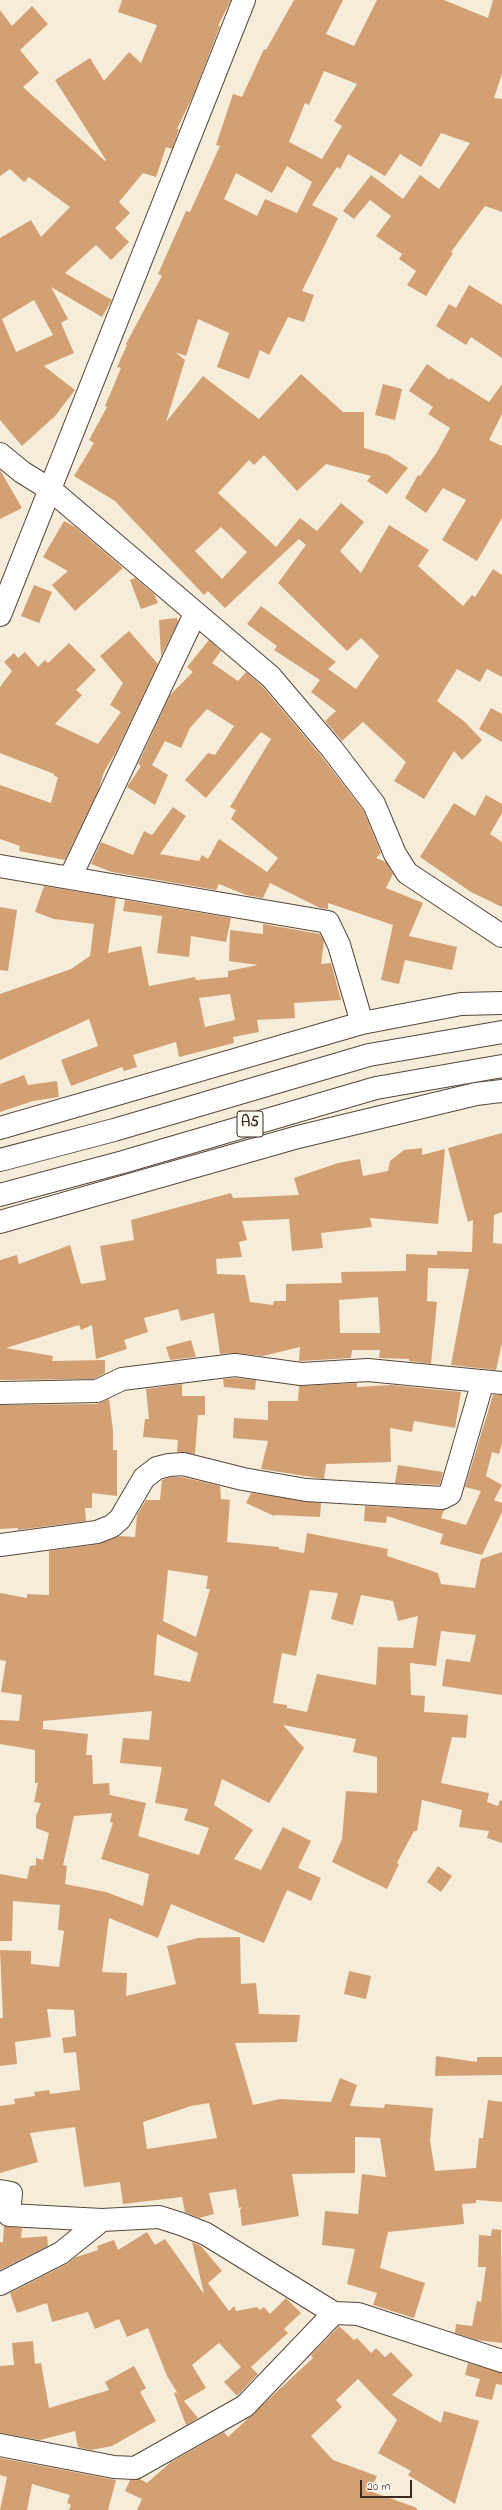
<!DOCTYPE html>
<style>
body{margin:0}
#map{position:relative;width:502px;height:2510px;overflow:hidden;background:#f5edda;font-family:"Indie Flower",sans-serif}
canvas{display:block}
.scale{position:absolute;left:360px;top:2480px;width:52px;height:18px;box-sizing:border-box;border:2px solid #3b2a1e;border-top:0;padding-left:5px;font-size:12px;line-height:14px;white-space:nowrap;color:#3b2a1e;-webkit-text-stroke:3px #fdfcf7;paint-order:stroke}
</style>
<div id="map">
<canvas width="502" height="2510"></canvas>
<div class="scale">20 m</div>
</div>
<script>
const c = document.querySelector('canvas').getContext('2d');
c.lineJoin = 'round';
function fillPath(path, color) { c.fillStyle = color; c.fill(path, 'evenodd'); }
const shape = rows => new Path2D(rows.map(r => 'M' + r).join(''));
function trace(path, color, width, dash) { c.strokeStyle = color; c.lineWidth = width; c.lineCap = dash ? 'butt' : 'round'; c.setLineDash(dash || []); c.stroke(path); }
function label(font, color, halo, rows, align = 'center') {
  c.font = font + ' "Indie Flower",sans-serif'; c.lineWidth = 3.5; c.setLineDash([]); c.textBaseline = 'middle'; c.strokeStyle = halo; c.fillStyle = color; for (const [text, x, y, turn = 0] of rows) {
    c.save(); c.translate(x, y); c.rotate((+turn || 0) * Math.PI / 180); c.textAlign = isNaN(turn) ? turn : align; if (halo) c.strokeText(text, 0, 0); c.fillText(text, 0, 0); c.restore();
  }
}
fillPath(shape([
 [122,0,231,0,218,26,220,26,193,96,177,129,179,129,172,149,166,147,156,177,143,173,119,202,130,213,115,228,129,242,111,260,96,245,65,273,112,300,102,317,51,287,68,319,61,323,74,353,44,366,75,390,55,416,22,446,0,420,0,238,31,220,41,237,70,207,29,177,24,182,10,169,0,176,0,10,12,26,32,6,48,24,20,50,39,73,23,87,105,161,106,160,55,80,90,58,104,81,129,52,141,63,157,25,118,12],
 [34,300,53,335,16,352,2,319],
 [294,0,343,0,326,34,354,46,377,0,444,0,488,18,493,0,502,0,502,74,494,98,502,99,502,212,485,206,451,252,453,253,426,296,407,285,416,271,399,259,402,254,376,236,391,216,370,200,354,219,343,211,371,175,403,199,420,175,439,189,470,143,441,133,421,167,400,154,385,176,348,154,340,169,337,167,312,205,338,218,302,291,314,295,304,322,288,317,269,355,260,350,249,379,217,367,229,333,198,319,186,356,175,352,185,360,166,422,203,376,259,419,301,374,343,412,364,412,364,448,388,455,408,468,387,494,367,481,371,476,326,464,297,491,264,455,254,465,249,460,218,493,276,547,300,518,317,531,341,503,364,522,340,551,361,573,389,525,429,550,418,566,463,606,472,595,475,597,493,569,502,575,502,677,487,669,480,682,457,669,437,701,465,722,482,740,462,760,454,751,424,799,394,781,406,762,363,722,342,741,325,721,336,711,311,692,320,680,274,650,277,646,247,624,261,606,336,662,328,669,356,689,379,656,361,638,347,651,278,583,306,545,299,539,225,608,208,591,204,595,115,501,74,476,94,443,89,440,107,407,105,406,121,368,117,367,127,345,126,344,162,276,158,274,186,211,190,212,220,146,216,145,233,94,242,97,264,49,266,50],
 [324,71,357,84,334,121,342,126,322,159,289,142,305,103,309,105],
 [287,166,312,182,297,213,265,199,257,216,224,199,236,173,272,193],
 [221,527,247,552,222,579,195,551],
 [469,285,502,305,502,358,471,337,466,345,436,326,449,304,456,308],
 [427,364,450,380,451,378,489,402,502,384,502,414,489,440,502,446,502,518,477,561,442,540,466,500,443,488,426,513,405,498,418,475,420,476,437,452,450,428,428,414,433,407,409,391],
 [383,384,402,389,395,420,375,415],
 [0,470,22,508,0,519],
 [64,521,75,527,123,568,75,611,52,585,68,571,43,557],
 [135,578,154,594,158,603,141,609,130,580],
 [34,585,52,592,39,623,21,616],
 [177,618,178,622,161,656,159,620],
 [129,631,158,664,117,750,104,772,98,791,65,860,19,851,20,846,0,839,0,785,51,803,58,777,54,776,54,774,0,753,0,687,12,671,4,662,14,653,18,658,25,652,38,667,45,660,48,663,69,643,96,670,76,690,82,695,55,724,98,744,121,712,110,705,123,683,100,656],
 [209,640,221,651,212,663,238,681,246,672,262,686,322,757,363,810,381,853,376,858,386,862,393,874,386,888,423,903,409,936,457,947,452,970,405,960,399,984,381,980,393,925,328,903,328,909,320,908,270,883,263,898,246,895,219,884,216,890,112,872,91,864,101,842,133,855,144,831,152,835,173,807,186,816,160,854,199,861,202,855,208,859,219,839,267,872,278,858,231,819,236,810,230,807,271,739,261,732,206,798,185,780,208,753,215,755,234,726,207,709,190,728,181,748,165,741,152,765,168,775,155,805,127,787,141,766,138,764,170,695,193,672,187,667],
 [491,708,502,714,502,742,479,729],
 [486,795,502,804,502,813,490,834,502,842,502,907,471,892,420,857,454,803,475,816],
 [44,886,116,898,108,953,141,946,149,986,195,977,196,980,228,977,228,971,258,965,229,961,230,930,263,934,263,924,320,934,324,942,321,964,331,963,341,1000,294,1003,295,1018,257,1020,259,1032,233,1037,234,1043,179,1057,176,1042,133,1055,137,1067,124,1071,122,1067,71,1086,61,1060,98,1046,89,1019,0,1060,0,994,71,969,90,956,94,924,54,919,35,912],
 [230,994,235,1020,205,1027,199,998],
 [125,900,231,918,226,942,191,936,189,957,157,953,162,916,123,911],
 [0,907,17,910,8,971,0,970],
 [24,1075,28,1085,57,1081,59,1097,33,1101,0,1112,0,1084],
 [502,1133,502,1212,494,1215,493,1243,502,1244,502,1343,496,1370,451,1365,469,1269,428,1268,427,1301,437,1302,431,1364,409,1361,409,1359,379,1358,380,1350,352,1350,351,1358,301,1361,299,1361,300,1347,263,1356,236,1353,220,1354,214,1313,181,1321,178,1309,144,1318,148,1332,124,1340,127,1349,96,1359,92,1325,81,1330,79,1325,6,1348,53,1356,52,1361,105,1360,105,1373,94,1379,0,1380,0,1260,17,1255,19,1264,70,1245,81,1284,106,1280,100,1246,134,1240,131,1220,231,1193,233,1198,299,1195,294,1178,338,1163,360,1159,363,1176,388,1171,390,1161,404,1150,422,1148,422,1155,445,1149,438,1224,370,1218,372,1227,321,1233,323,1248,292,1251,289,1219,242,1221,247,1240,239,1242,242,1257,216,1259,217,1274,245,1275,250,1302,273,1305,274,1301,286,1301,286,1284,342,1283,341,1272,406,1271,406,1254,437,1255,437,1251,472,1252,473,1220,468,1222,448,1148],
 [378,1297,380,1333,340,1333,339,1300],
 [191,1340,196,1357,170,1360,166,1347],
 [235,1378,256,1380,255,1390,224,1387,223,1379],
 [357,1383,357,1387,391,1385,461,1392,455,1428,414,1421,412,1432,390,1428,391,1462,326,1464,324,1479,261,1469,268,1441,233,1438,234,1418,268,1420,268,1401,298,1401,299,1386],
 [182,1384,182,1396,205,1396,205,1415,198,1415,195,1454,177,1452,178,1440,143,1437,145,1419,149,1419,146,1389],
 [493,1395,502,1395,502,1443,499,1454,492,1452,486,1476,502,1485,494,1500,502,1503,502,1512,482,1555,440,1544,443,1534,387,1516,386,1523,364,1521,365,1506,444,1510,441,1518,466,1525,481,1491,465,1487],
 [109,1399,113,1431,113,1450,117,1450,117,1496,92,1493,92,1508,85,1508,86,1521,18,1530,18,1528,0,1529,0,1405,97,1404],
 [398,1465,443,1472,440,1485,395,1483],
 [171,1477,182,1477,220,1486,221,1499,230,1500,227,1542,279,1547,279,1549,304,1553,307,1533,388,1549,387,1556,438,1573,441,1584,475,1588,481,1559,502,1552,502,1695,442,1686,446,1659,470,1662,476,1635,441,1631,436,1666,410,1663,411,1695,425,1696,424,1712,468,1715,466,1738,452,1737,441,1783,489,1793,487,1802,498,1806,500,1800,502,1801,502,1843,487,1838,489,1831,459,1827,462,1810,422,1800,417,1831,414,1831,397,1863,399,1864,387,1889,332,1862,342,1839,346,1791,377,1793,377,1757,353,1752,356,1739,283,1725,304,1748,269,1803,222,1779,214,1805,253,1830,234,1859,261,1870,283,1827,311,1841,298,1868,321,1878,311,1901,287,1890,264,1943,171,1904,158,1938,109,1918,102,1972,127,1973,126,1996,176,1984,167,1946,198,1938,240,1937,241,1984,256,1983,259,2014,300,2015,297,2042,235,2043,253,2105,280,2099,331,2102,340,2078,357,2085,350,2106,384,2108,385,2104,433,2108,430,2141,435,2171,476,2168,479,2138,483,2138,488,2100,502,2102,502,2202,476,2200,476,2203,462,2204,464,2224,388,2232,380,2268,425,2283,414,2318,373,2305,377,2293,347,2284,355,2249,322,2245,325,2211,358,2214,362,2174,386,2177,380,2138,355,2137,355,2173,292,2174,299,2216,242,2226,240,2210,242,2207,239,2208,236,2189,209,2193,214,2214,199,2218,185,2212,182,2197,123,2204,120,2182,84,2187,75,2127,30,2133,38,2162,0,2173,0,2106,15,2104,14,2099,35,2096,34,2092,49,2090,50,2094,80,2090,76,2052,64,2053,62,2038,76,2036,74,2010,47,2009,51,2037,15,2042,17,2064,0,2066,0,2018,3,2018,0,1950,31,1951,31,1964,59,1967,64,1931,58,1930,60,1905,13,1901,12,1941,0,1941,0,1874,27,1879,30,1866,36,1865,36,1858,43,1860,49,1833,36,1828,36,1816,41,1803,34,1802,38,1783,35,1783,35,1750,0,1744,0,1720,19,1721,22,1695,1,1692,6,1661,0,1660,0,1593,27,1598,27,1594,49,1595,49,1551,99,1544,119,1536,135,1537,137,1515,146,1500,160,1500,162,1480],
 [168,1570,208,1576,206,1589,210,1589,196,1637,163,1621],
 [310,1590,338,1593,331,1619,353,1625,361,1595,393,1601,398,1621,418,1616,413,1648,378,1647,376,1685,317,1674,307,1712,287,1708,287,1705,273,1703,282,1653,296,1656],
 [157,1634,198,1653,190,1682,154,1675],
 [152,1711,149,1740,123,1738,120,1763,162,1767,155,1803,188,1809,184,1820,209,1828,199,1855,138,1836,146,1803,110,1795,109,1783,93,1784,92,1755,86,1755,88,1734,43,1729,43,1721],
 [112,1813,110,1822,113,1823,101,1859,149,1874,143,1906,106,1892,65,1884,67,1866,63,1865,74,1816],
 [209,2103,217,2138,147,2149,143,2122,191,2106],
 [251,1493,321,1503,320,1517,275,1515,274,1516,246,1503],
 [438,1866,452,1876,441,1892,427,1882],
 [349,1971,371,1976,366,1999,344,1994],
 [436,2056,477,2062,477,2057,502,2057,502,2075,435,2076],
 [4,2226,22,2228,21,2238,47,2236,48,2246,0,2270,0,2242,3,2242],
 [492,2229,501,2230,502,2343,476,2340,455,2333,456,2324,472,2326,477,2301,481,2302,486,2267,478,2267,479,2235,491,2236],
 [147,2232,155,2245,165,2239,204,2294,192,2242,201,2246,222,2271,208,2283,229,2311,234,2306,236,2311,257,2307,260,2310,264,2307,270,2314,286,2298,301,2313,284,2329,288,2333,251,2367,258,2374,237,2396,224,2382,241,2367,219,2343,192,2365,206,2388,184,2401,198,2418,186,2425,174,2393,176,2392,180,2397,167,2376,148,2328,127,2337,119,2319,95,2329,88,2312,52,2322,47,2303,17,2313,10,2293,67,2264,76,2257,98,2250,97,2246,114,2240,118,2250],
 [339,2326,354,2340,357,2338,371,2353,376,2348,385,2357,391,2352,413,2375,392,2395,441,2423,444,2411,479,2421,455,2504,408,2475,411,2471,378,2453,397,2420,358,2379,336,2400,342,2407,311,2436,333,2460,377,2476,370,2491,417,2508,417,2510,137,2510,142,2499,125,2491,130,2480,140,2479,147,2483,171,2462,224,2432,228,2437,313,2358,311,2355],
 [33,2341,35,2364,41,2363,49,2408,109,2390,105,2382,134,2366,146,2388,140,2392,156,2421,112,2446,91,2450,78,2447,75,2431,40,2440,0,2433,0,2366,14,2365,12,2343],
 [468,2363,502,2373,502,2385,496,2384,492,2400,475,2396,480,2379,465,2375],
 [0,2458,116,2480,108,2510,69,2510,71,2505,67,2503,70,2495,32,2484,27,2510,0,2510,7,2477,0,2475]
]), '#d3a074');
const minor = shape([
 [0,454,22,472,51,490,271,677,332,749,374,804,395,854,407,873,502,936],
 [0,615,244,0],
 [0,866,328,922,339,945,362,1023],
 [70,878,195,614],
 [0,1128,362,1023,461,1004,502,1003],
 [0,1222,298,1137,476,1094,502,1091],
 [0,1393,97,1391,122,1379,235,1365,301,1374,368,1370,502,1383],
 [0,1545,97,1532,112,1526,120,1519,144,1478,157,1468,169,1465,183,1464,243,1479,306,1490,442,1498,450,1494,483,1381],
 [0,2191,11,2193,9,2215,102,2220,159,2217,181,2224,206,2234,334,2313,358,2314,502,2361],
 [0,2284,61,2253,102,2220],
 [0,2445,114,2467,135,2468,245,2406,334,2313]
]);
const highway = shape([
 [0,1160,114,1130,369,1055,502,1032],
 [0,1195,123,1162,376,1088,502,1066]
]);
trace(minor, '#57473a', 24);
trace(highway, '#57473a', 24);
trace(minor, '#fff', 22);
trace(highway, '#fff', 22);
for (const [x, y, w] of [
 [250,1124,26]
]) { const box = new Path2D(); box.roundRect(x - w / 2, y - 13, w, 26, 3); c.fillStyle = '#fdfcf7'; c.fill(box); trace(box, '#3b2a1e', 1); }
label('bold 15px', '#3b2a1e', null, [
 ["A5",250,1124]
]);
</script>
